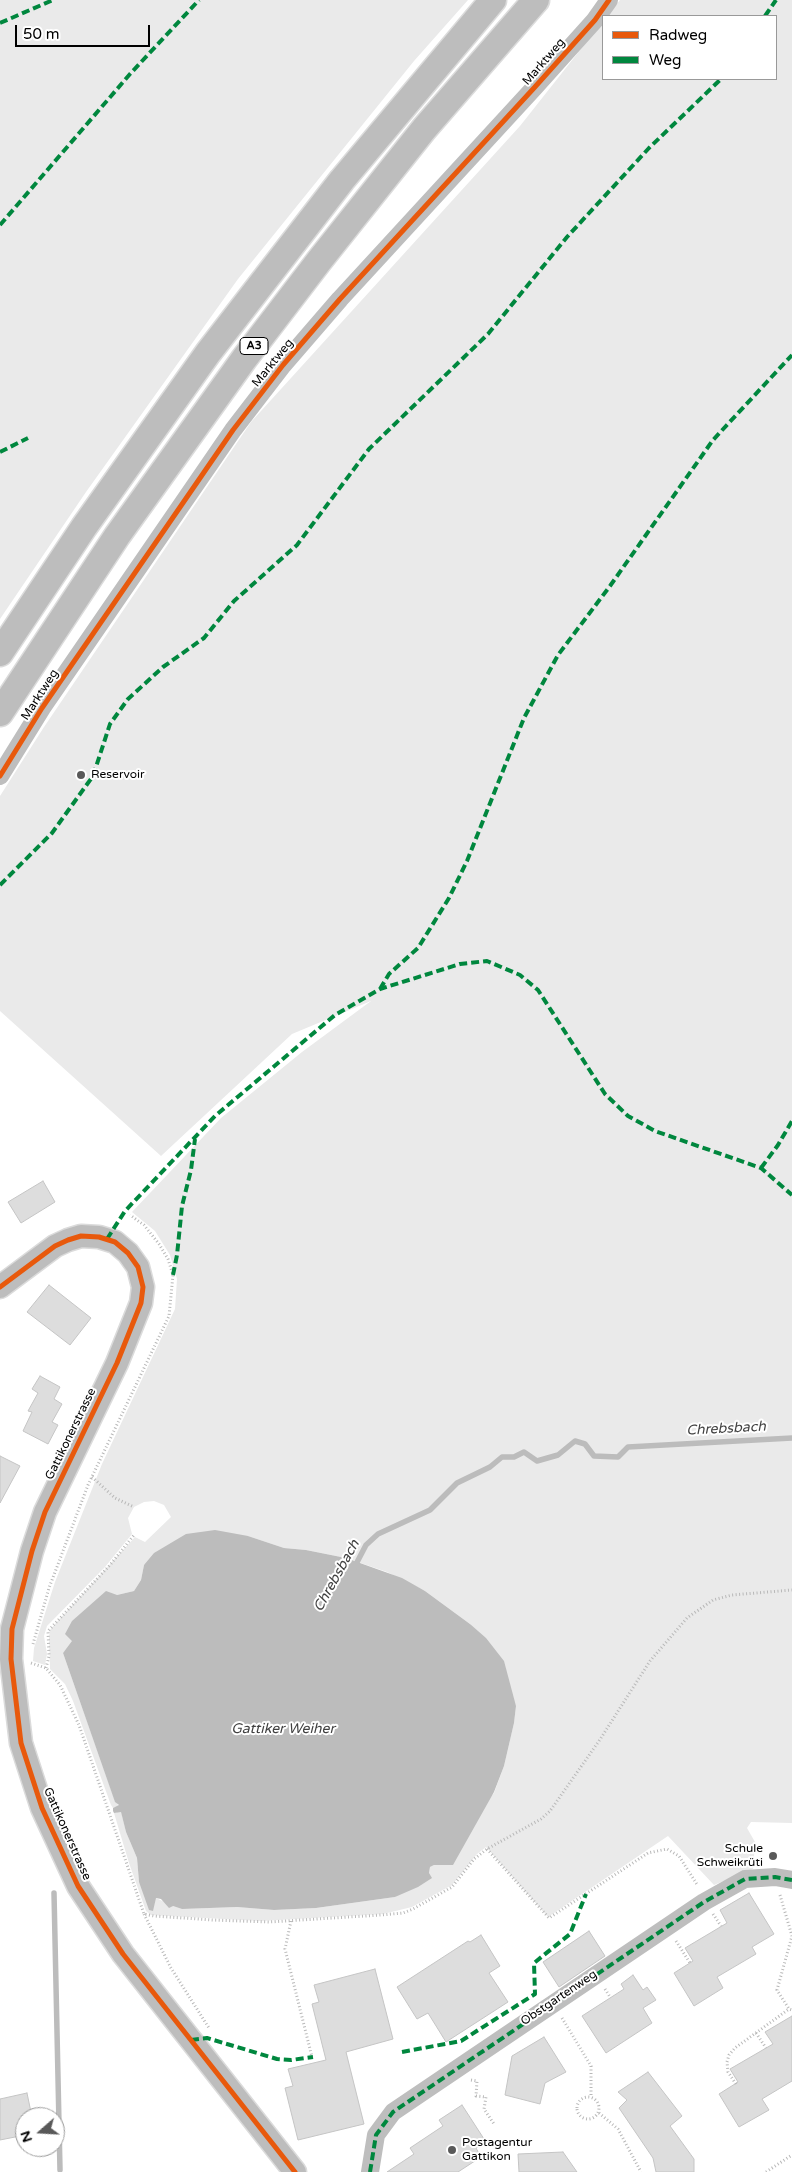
<!DOCTYPE html>
<meta charset="utf-8">
<style>
body{margin:0}
#map{position:relative;width:792px;height:2172px;overflow:hidden;background:#fff;font-family:"Varela Round",sans-serif}
canvas{display:block}
.legend{position:absolute;left:602px;top:15px;width:175px;height:65px;box-sizing:border-box;background:#fff;border:1px solid #999;margin:0;padding:6px 9px;list-style:none;font-size:15px;color:#000}
.legend li{display:flex;align-items:center;gap:10px;height:25px}
.legend b{width:25px;border:1px solid #999}
.north{position:absolute;left:15px;top:2107px;width:50px;height:50px;box-sizing:border-box;background:#fff;border:1px solid #999;border-radius:50%;rotate:251deg;font-size:14px;font-weight:700;line-height:20px;text-align:center;color:#000}
.north::after{content:'';display:block;margin:auto;width:18px;height:22px;background:#595959;clip-path:polygon(50% 0,100% 100%,50% 72%,0 100%)}
.scale{position:absolute;left:15px;top:25px;width:135px;height:22px;box-sizing:border-box;border:2px solid #000;border-top:0;padding-left:6px;font-size:15px;line-height:18px;white-space:nowrap;color:#000;-webkit-text-stroke:4px #fff;paint-order:stroke}
</style>
<div id="map">
<canvas width="792" height="2172"></canvas>
<ul class="legend">
<li><b style="height:6px;background:#e8590c"></b>Radweg</li>
<li><b style="height:6px;background:#00873e"></b>Weg</li>
</ul>
<div class="north">N</div>
<div class="scale">50 m</div>
</div>
<script>
const c = document.querySelector('canvas').getContext('2d');
c.lineJoin = 'round';
function fillPath(path, color) { c.fillStyle = color; c.fill(path, 'evenodd'); }
const shape = rows => new Path2D(rows.map(r => 'M' + r).join(''));
function trace(path, color, width, dash) { c.strokeStyle = color; c.lineWidth = width; c.lineCap = dash ? 'butt' : 'round'; c.setLineDash(dash || []); c.stroke(path); }
function label(font, color, halo, rows, align = 'center') {
  c.font = font + ' "Varela Round",sans-serif'; c.lineWidth = 4; c.setLineDash([]); c.textBaseline = 'middle'; c.strokeStyle = halo; c.fillStyle = color; for (const [text, x, y, turn = 0] of rows) {
    c.save(); c.translate(x, y); c.rotate((+turn || 0) * Math.PI / 180); c.textAlign = isNaN(turn) ? turn : align; if (halo) c.strokeText(text, 0, 0); c.fillText(text, 0, 0); c.restore();
  }
}
fillPath(shape([
 [0,0,468,0,414,61,238,279,86,492,0,619],
 [620,0,792,0,792,1823,751,1822,747,1828,755,1842,753,1869,714,1885,668,1836,548,1917,486,1847,477,1854,452,1885,412,1907,383,1914,261,1921,151,1915,146,1911,129,1863,114,1813,121,1811,126,1832,137,1858,139,1882,156,1898,173,1906,182,1909,237,1907,274,1910,316,1908,395,1897,429,1873,430,1867,434,1865,494,1793,504,1766,514,1723,516,1706,470,1624,425,1591,387,1572,346,1558,306,1550,284,1548,248,1536,144,1565,141,1580,134,1591,117,1595,63,1653,115,1801,119,1806,113,1808,111,1805,73,1701,65,1684,50,1669,49,1637,50,1630,56,1623,135,1537,145,1542,171,1517,164,1505,154,1501,144,1502,134,1507,128,1518,132,1534,105,1567,47,1626,44,1636,47,1654,45,1665,33,1661,34,1648,55,1582,102,1464,175,1309,177,1279,170,1255,155,1231,132,1212,221,1118,302,1052,371,1001,292,1034,161,1156,0,1011,0,796,44,727,251,422,520,126,603,21,603,79,776,79,776,16,607,16]
]), '#eaeaea');
fillPath(shape([
 [215,1530,248,1536,284,1548,306,1550,346,1558,402,1578,425,1591,470,1624,486,1638,504,1661,516,1706,514,1723,504,1766,494,1792,453,1865,434,1865,430,1867,429,1873,432,1878,418,1887,395,1897,316,1908,274,1910,237,1907,182,1909,173,1906,169,1908,161,1899,156,1898,153,1911,149,1910,139,1882,137,1858,126,1832,121,1812,114,1813,113,1811,113,1808,119,1805,115,1802,63,1653,72,1641,65,1634,72,1621,106,1591,117,1595,134,1591,141,1580,144,1565,154,1553,186,1534]
]), '#bcbcbc');
trace(shape([
 [354,1568,366,1545,378,1534,430,1510,457,1483,490,1467,502,1457,514,1457,524,1452,537,1461,558,1455,575,1441,585,1444,594,1456,618,1457,628,1447,792,1438],
 [54,1893,60,2170]
]), '#bcbcbc', 5.5);
const building = shape([
 [43,1181,55,1202,21,1223,8,1202,43,1181],
 [49,1285,91,1318,70,1345,27,1312,49,1285],
 [40,1376,60,1387,54,1399,62,1404,52,1422,58,1425,48,1444,23,1431,32,1412,28,1411,38,1393,32,1389,40,1376],
 [0,1456,20,1466,0,1503,0,1456],
 [749,1893,774,1934,752,1947,756,1954,717,1977,723,1988,694,2006,674,1973,693,1961,685,1948,727,1923,720,1910,749,1893],
 [589,1931,605,1956,559,1987,543,1962,589,1931],
 [481,1935,500,1966,489,1973,508,2002,446,2042,428,2013,417,2019,397,1987,468,1941,470,1942,481,1935],
 [375,1969,393,2039,346,2052,364,2124,298,2140,285,2088,293,2086,288,2069,326,2060,312,2004,319,2002,314,1985,375,1969],
 [633,1975,643,1990,647,1987,656,2000,643,2008,652,2023,606,2053,582,2016,624,1989,621,1984,633,1975],
 [792,2016,792,2081,762,2099,769,2110,739,2127,719,2094,738,2082,730,2069,773,2044,765,2032,792,2016],
 [544,2037,566,2072,545,2083,540,2104,505,2095,512,2056,544,2037],
 [648,2072,682,2116,670,2126,694,2159,694,2172,656,2172,653,2158,619,2108,627,2100,618,2092,648,2072],
 [27,2093,32,2117,25,2117,25,2135,0,2140,0,2099,27,2093],
 [462,2105,486,2142,476,2148,481,2157,458,2172,387,2172,414,2154,410,2148,443,2126,439,2120,462,2105],
 [563,2152,577,2172,519,2172,518,2154,563,2152]
]);
fillPath(building, '#ddd');
trace(building, '#c5c5c5', 1);
const major = shape([
 [0,1287,55,1246,68,1240,81,1236,99,1237,115,1242,128,1253,138,1267,143,1287,141,1303,117,1363,45,1512,32,1551,12,1629,11,1659,21,1743,42,1808,78,1886,123,1954,295,2172]
]);
const highway = shape([
 [0,653,84,527,208,353,342,180,493,0],
 [0,713,117,536,244,359,319,261,424,129,536,0]
]);
trace(major, '#dbdbdb', 25);
trace(highway, '#dbdbdb', 29);
trace(shape([
 [92,1477,115,1498,134,1507],
 [33,1644,49,1588,88,1485,169,1316,173,1275,168,1259,159,1244,144,1225,130,1215],
 [31,1663,46,1668,60,1685,79,1725,144,1914,154,1916,212,1920,269,1922,381,1915,403,1913,413,1909,452,1887,474,1859,487,1849,541,1819,550,1811,599,1741,650,1661,687,1618,713,1600,732,1595,792,1590],
 [46,1668,49,1656,48,1631,110,1565,134,1535],
 [487,1849,549,1918,648,1853,667,1849,679,1856,698,1886],
 [780,1895,792,1936,777,1990,789,2009,792,2010],
 [144,1914,171,1968,209,2028],
 [713,1914,721,1926],
 [291,1921,285,1949,312,2057],
 [676,1941,690,1963],
 [605,1989,610,1997],
 [562,2018,591,2066,591,2097],
 [756,2033,766,2048],
 [471,2080,477,2081,476,2096,486,2097,484,2109,494,2124],
 [736,2084,728,2072,727,2062,729,2055,735,2048,789,2009],
 '577 2108a11 11 0 1 1 22 0a11 11 0 1 1-22 0Z',
 [599,2113,618,2129,641,2172],
 [766,2172,792,2155]
]), '#b8b8b8', 3, [1, 2.5]);
trace(shape([
 [0,776,42,708,108,612,233,430,283,365,340,299,534,88,595,20,609,0],
 [370,2172,376,2135,393,2112,704,1902,745,1879,775,1877,792,1880]
]), '#bebebe', 18);
trace(major, '#bdbdbd', 22);
trace(highway, '#bdbdbd', 26);
trace(shape([
 [765,16,776,0],
 [0,23,53,0],
 [0,225,130,74,199,0],
 [0,452,28,438],
 [0,885,52,833,93,776,110,724,128,699,163,667,204,638,234,601,297,545,369,449,488,334,567,237,649,148,721,79],
 [380,989,389,974,418,948,449,898,467,861,524,718,558,655,610,586,713,440,792,355],
 [761,1168,778,1145,792,1121],
 [107,1239,125,1211,215,1116,335,1015,380,989,460,964,487,961,520,975,538,990,605,1094,628,1116,655,1131,761,1168,792,1195],
 [173,1275,177,1255,182,1206,191,1170,195,1139],
 [191,2040,207,2038,277,2059,291,2060,313,2057],
 [402,2052,461,2041,535,1994,534,1963,570,1934,586,1894],
 [370,2172,376,2135,393,2112,704,1902,745,1879,775,1877,792,1880]
]), '#00873e', 4, [8, 4]);
trace(shape([
 [0,776,42,708,108,612,233,430,283,365,340,299,534,88,595,20,609,0],
 [0,1287,55,1246,68,1240,81,1236,99,1237,115,1242,128,1253,138,1267,143,1287,141,1303,117,1363,45,1512,32,1551,12,1629,11,1659,21,1743,42,1808,78,1886,123,1954,295,2172]
]), '#e8590c', 5);
for (const [x, y, r, color] of [
 [81,775,5,"#595959"],
 [773,1856,5,"#595959"],
 [452,2150,5,"#595959"]
]) { const dot = new Path2D(); dot.arc(x, y, r, 0, 2 * Math.PI); c.fillStyle = color; c.fill(dot); trace(dot, '#fff', 2); }
for (const [x, y, w] of [
 [254,346,28]
]) { const box = new Path2D(); box.roundRect(x - w / 2, y - 8.5, w, 17, 4); c.fillStyle = '#fff'; c.fill(box); trace(box, '#000', 1); }
label('bold 11px', '#000', null, [
 ["A3",254,346]
]);
label('12px', '#000', '#fff', [
 ["Marktweg",544,62,-49],
 ["Marktweg",273,363,-51],
 ["Marktweg",40,695,-57],
 ["Gattikonerstrasse",71,1434,-64],
 ["Gattikonerstrasse",67,1834,66],
 ["Obstgartenweg",559,1998,-34]
]);
label('12px', '#000', '#fff', [
 ["Reservoir",91,775],
 ["Schule",763,1849,"right"],
 ["Schweikrüti",763,1863,"right"],
 ["Postagentur",462,2143],
 ["Gattikon",462,2157]
], 'left');
label('italic 14px', '#414141', '#fff', [
 ["Chrebsbach",726,1429,-3],
 ["Chrebsbach",337,1576,-61],
 ["Gattiker Weiher",283,1729]
]);
</script>
